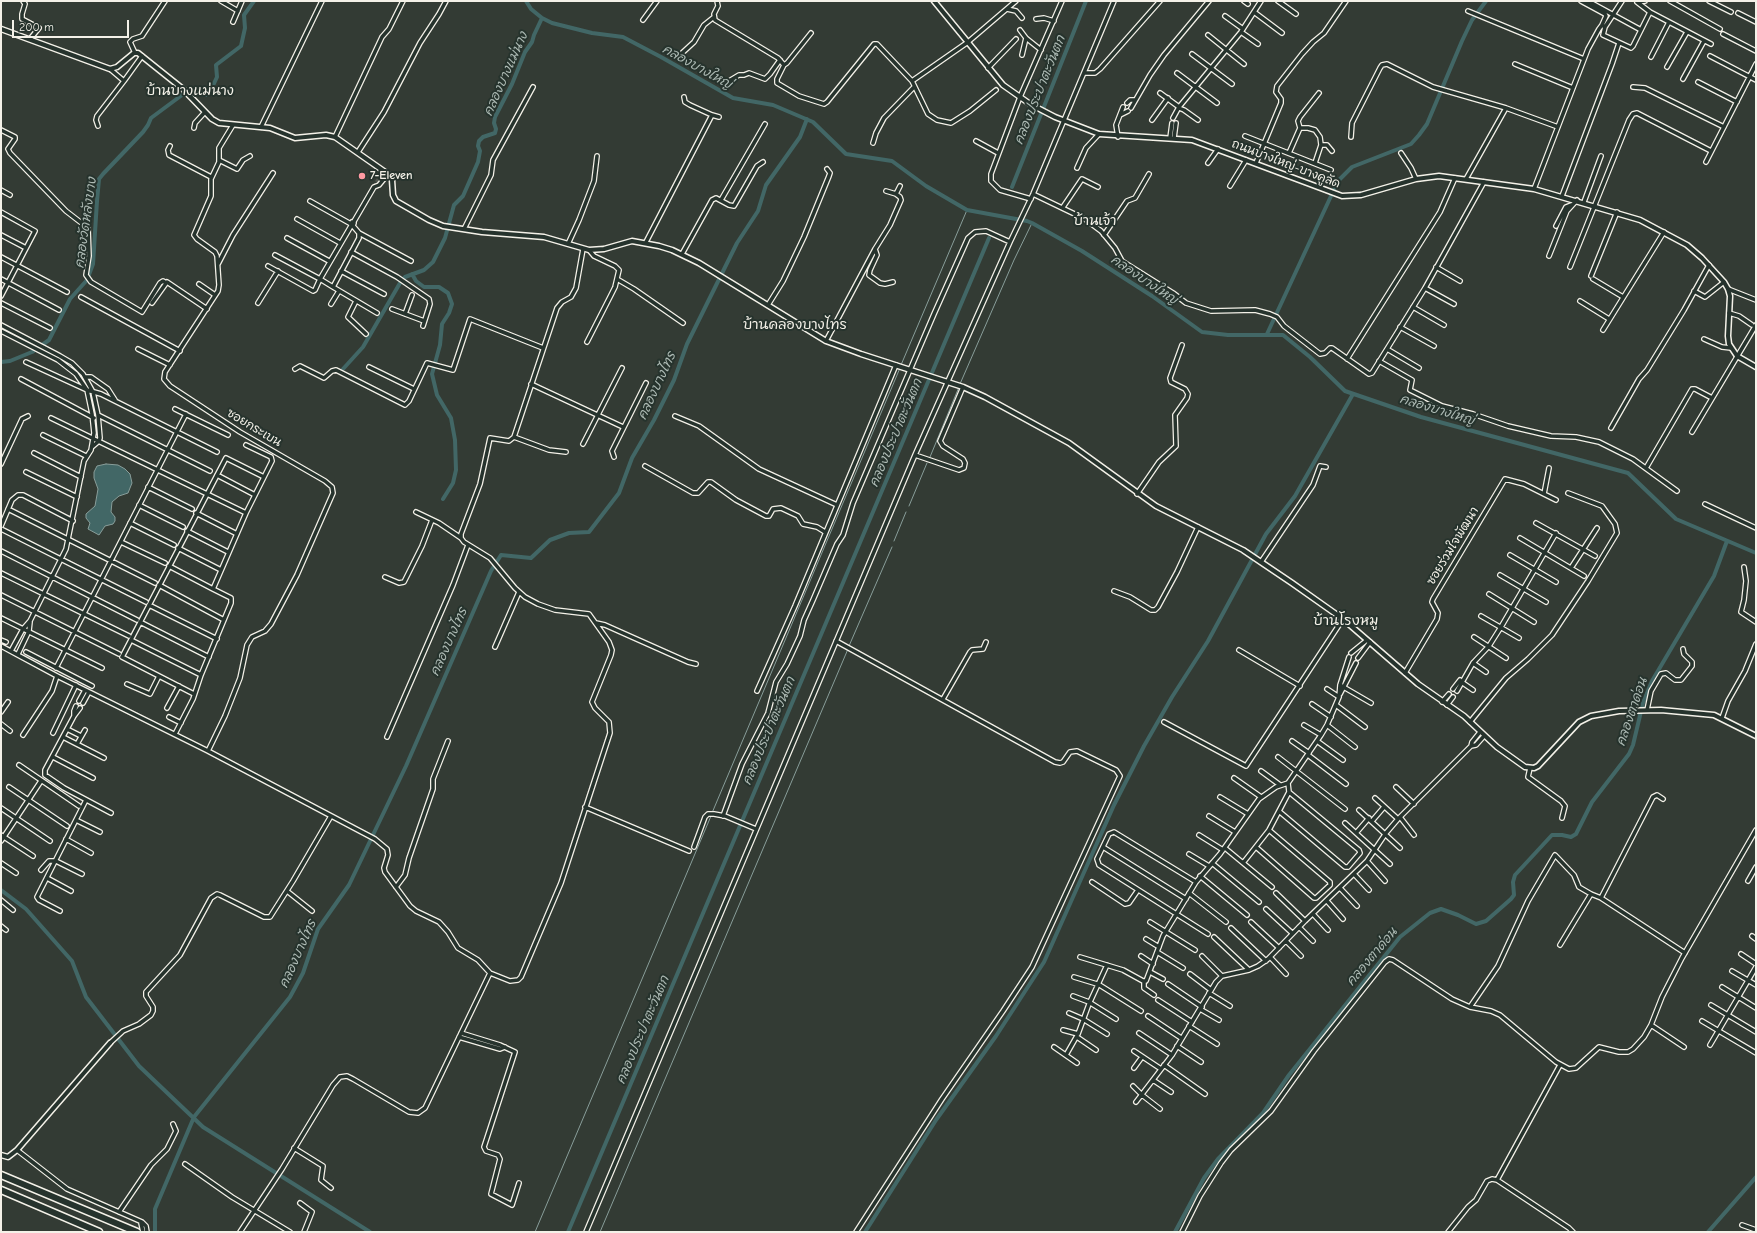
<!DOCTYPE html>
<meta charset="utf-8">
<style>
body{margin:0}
#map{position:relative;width:1757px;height:1233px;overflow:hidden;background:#333b34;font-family:"Comic Neue",sans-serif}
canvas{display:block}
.frame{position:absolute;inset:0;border:2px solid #f4f1e8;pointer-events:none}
.scale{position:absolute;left:12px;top:20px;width:117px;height:18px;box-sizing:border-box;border:2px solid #f4f1e8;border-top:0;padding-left:5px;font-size:12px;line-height:14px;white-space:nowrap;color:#f4f1e8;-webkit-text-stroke:3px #26332d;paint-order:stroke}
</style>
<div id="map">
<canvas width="1757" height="1233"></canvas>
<div class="frame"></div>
<div class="scale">200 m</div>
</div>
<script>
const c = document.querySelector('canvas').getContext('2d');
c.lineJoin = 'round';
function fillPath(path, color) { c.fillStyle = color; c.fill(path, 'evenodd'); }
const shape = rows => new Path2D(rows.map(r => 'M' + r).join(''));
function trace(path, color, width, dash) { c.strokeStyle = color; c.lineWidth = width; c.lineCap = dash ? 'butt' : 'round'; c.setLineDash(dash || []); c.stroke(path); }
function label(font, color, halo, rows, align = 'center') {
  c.font = font + ' "Comic Neue","Playpen Sans Thai",sans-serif'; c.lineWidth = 4; c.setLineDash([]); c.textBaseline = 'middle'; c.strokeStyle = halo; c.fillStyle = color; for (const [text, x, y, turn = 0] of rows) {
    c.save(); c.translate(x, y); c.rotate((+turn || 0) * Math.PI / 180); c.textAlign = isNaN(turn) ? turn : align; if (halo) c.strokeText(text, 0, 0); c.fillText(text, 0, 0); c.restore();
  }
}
const water = shape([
 [106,464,118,465,125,469,130,474,132,483,128,493,119,496,112,502,111,512,115,517,115,521,113,524,105,526,99,535,88,529,90,523,86,518,86,514,95,506,98,489,94,478,94,472,97,466,106,464]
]);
fillPath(water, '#426766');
trace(water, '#899e9a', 1);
trace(shape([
 [901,365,967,210],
 [960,384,1014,260,1032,223],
 [930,457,959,387],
 [909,506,927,463],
 [894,541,906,512],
 [849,646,892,547],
 [712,813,900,368],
 [535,1232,711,816],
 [600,1232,848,649]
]), '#899e9a', 1);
trace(shape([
 [526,1,531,9,542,18,552,23,592,33,623,37,661,57,733,98,773,105,813,122,846,154,892,161,926,186,967,210,1027,221,1032,223,1082,251,1152,296,1202,332,1228,335,1283,335,1310,357,1345,391,1421,417,1628,473,1676,519,1756,553],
 [1012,187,1086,1],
 [412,274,416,281,424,287,439,287,448,293,452,304,449,313,442,324,440,345,432,374,437,395,451,418,455,440,456,470,453,483,443,499],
 [1267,334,1338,181,1352,167,1411,144,1419,135,1427,124,1462,41,1472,20,1486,1],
 [1,362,10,361,32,352,49,340,70,299,87,280,93,264,97,201,99,179,103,174,143,132,148,125,151,118,182,95,192,92,206,95,210,92,217,77,216,65,241,46,245,28,244,15,254,1],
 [343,369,363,347,400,283,405,277,424,270,433,262,445,238,454,205,463,196,478,162,480,151,478,146,479,141,483,137,495,133,496,129,494,123,495,117,512,84,525,52,532,42,534,35,542,18],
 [1,890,26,909,72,961,86,997,139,1066,203,1127,370,1232],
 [155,1232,155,1209,194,1117,290,997,303,973,318,929,349,885,406,766,491,571,501,555,531,558,550,540,569,533,589,532,619,493,632,458,654,420,674,380,687,344,737,243,758,211,766,185,800,137,807,119],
 [568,1232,989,238],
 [865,1232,936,1120,996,1036,1044,962,1114,805,1144,746,1172,697,1208,641,1266,534,1295,496,1353,394],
 [1175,1232,1204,1178,1218,1159,1263,1113,1289,1075,1400,937,1430,913,1441,909,1458,915,1476,924,1486,921,1511,899,1514,895,1513,882,1515,875,1552,835,1562,835,1571,837,1576,834,1592,802,1629,754,1633,745,1643,703,1652,681,1714,576,1727,541],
 [1708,1232,1756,1177]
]), '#426766', 4);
trace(shape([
 [374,187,383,170]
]), '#50564f', 3.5, [3.5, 2]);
const minor = shape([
 [23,1,25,4,22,14,22,19,39,28,30,39],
 [221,1,238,11],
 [717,1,718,6,714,14,715,20,778,58,784,65,777,79,777,83,799,96,824,104,827,102,874,44,877,44,912,81,928,114,937,120,951,123,970,111,996,90],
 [1244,1,1248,4],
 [1278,1,1296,14],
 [1581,1,1605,14,1606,16,1602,25],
 [1588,1,1641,30],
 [1670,1,1720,29],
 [1709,1,1731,12],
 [1637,2,1650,12,1711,44],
 [1637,2,1645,1],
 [1007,9,1016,11,1022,18],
 [1468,11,1584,59],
 [1254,12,1282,33],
 [1738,13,1756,22],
 [1225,16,1243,29],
 [1036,19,1044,18,1054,21],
 [643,20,657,1],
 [233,22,242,1],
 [1605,27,1603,35,1631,48,1633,46,1650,12],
 [1020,30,1026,38,1041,50],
 [1241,32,1258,44],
 [1723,34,1756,51],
 [1208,35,1244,64],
 [135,53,130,42,133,39,142,36,165,1],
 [681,54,694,42,704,25,714,17],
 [1192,54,1232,84],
 [1022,55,1026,38],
 [1710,56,1756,80],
 [1651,57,1669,22],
 [1515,64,1573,88],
 [784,65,787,63,811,33],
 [1667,67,1687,32],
 [988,68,1016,39],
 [1085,73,1095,73,1100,69,1160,1],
 [1177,73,1217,103],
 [1683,79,1704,41],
 [124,81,142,56],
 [729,81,739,75,744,75,749,73,765,79,770,74,780,60],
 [912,81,968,42,1016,1],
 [1698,82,1737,102],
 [1633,87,1645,88,1724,127],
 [1160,93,1179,107],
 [684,97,685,102,690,105,712,115],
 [1127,103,1130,100,1135,100],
 [1131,108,1150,75,1164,55,1209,1],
 [1179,108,1184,110,1198,120],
 [1120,115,1128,111],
 [1173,118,1179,107,1241,32,1261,1],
 [1152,120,1168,98],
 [98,126,96,120,97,116,124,81,110,69],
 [261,127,322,1],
 [194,128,195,123,205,112],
 [1300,128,1308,128,1315,130,1320,137,1321,145],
 [1,130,15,137,15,139,8,149,10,153,66,211,88,228,89,256,86,275,91,282,142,312,160,283,163,281,166,283],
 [1245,136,1331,170],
 [335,137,382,37,389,29,403,1],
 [1118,137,1116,125,1123,107],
 [1351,137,1352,123,1380,68,1382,65,1387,64,1433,87,1506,108,1558,127],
 [1170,138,1172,123],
 [1174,138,1176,123],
 [976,141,998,153],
 [873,143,876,133,884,118,914,87],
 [170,146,168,150,169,155,211,177],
 [358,152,384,112,420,43,439,14,446,1],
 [1289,153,1300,128,1298,121,1300,117,1319,93],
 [1401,153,1411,168,1416,179],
 [219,160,237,169,243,160,250,156],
 [1706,162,1756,64],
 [1208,163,1218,149],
 [1256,163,1281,103,1281,99,1276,92,1277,86,1302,54,1313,42,1324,33,1346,1],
 [1315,163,1321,145,1327,145,1332,151],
 [1077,168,1086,148,1099,134],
 [1466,179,1506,108],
 [1230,186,1246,160],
 [1534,189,1588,49,1599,29,1602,25,1605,27,1622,1],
 [1,190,10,195],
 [886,191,896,194],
 [1033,194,1085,219,1101,231,1115,248,1122,261,1173,293,1186,303,1211,311,1255,310,1270,314,1277,317,1284,326,1320,354,1325,353,1330,348,1332,348,1369,374,1372,373,1425,288,1484,182],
 [1562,196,1612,64,1619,43],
 [1031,199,1000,190,991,181,991,174,1020,97,1062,1],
 [721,200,765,124],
 [310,201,351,224],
 [1584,202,1601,156],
 [1063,207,1082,179,1098,187],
 [1,212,35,231,1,296],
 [297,219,340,243],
 [353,223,374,187,379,185,388,174],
 [351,226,320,279,333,287,359,238,359,233,353,226,354,223,352,222,351,225,353,226],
 [1556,226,1566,207,1571,205],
 [464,229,491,175,493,160,533,87],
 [359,233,411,261],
 [1,235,26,248],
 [1104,235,1127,201,1135,198,1149,174],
 [287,238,329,261],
 [646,242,712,115,719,117],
 [568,244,579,220,594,181,597,156],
 [875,249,877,255,870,270,869,275,880,283,885,284,893,282],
 [351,252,397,277,429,299,430,304,423,326],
 [682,254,712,200,716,198,729,205,734,206,757,166,763,162],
 [275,255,320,279],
 [1549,256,1567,211,1577,200],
 [1,257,67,292],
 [218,264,233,235,273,173],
 [268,266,313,291,315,290,320,279],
 [1436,267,1460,281],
 [1570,267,1629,120,1633,114,1637,113,1711,151],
 [341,271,384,294],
 [1591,276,1617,212],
 [1,279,59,310],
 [617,279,634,289,683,323],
 [1593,279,1623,297],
 [199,284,215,295],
 [333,287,377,313],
 [1425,288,1454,304],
 [1728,289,1756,300],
 [1694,291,1705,297,1724,282],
 [81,297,180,351],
 [356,301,348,317,366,334],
 [1580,301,1609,319],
 [1,303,50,328],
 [152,303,167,282,207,309],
 [258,303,278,271],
 [331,304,339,291],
 [768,305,783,281,804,237,829,176,830,173,827,169],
 [1413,307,1444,325],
 [392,309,424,321],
 [1729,313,1739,316,1752,325],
 [405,314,412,295],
 [1,325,60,356,72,363,83,374,93,392,98,415,100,438,99,441,92,447],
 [1400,327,1434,346],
 [1603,330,1664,232],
 [1,331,58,360,76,374,87,390,92,414,94,433,91,450,84,461,66,549,30,621,23,629,11,651],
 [1704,339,1722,347,1731,348],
 [826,341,875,249,890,225,901,200,900,197,896,194,900,186],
 [587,342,611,295,615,287,619,270,615,266,594,256,589,250],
 [138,349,170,365],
 [1387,349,1419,368],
 [1347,359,1440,212,1455,178],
 [1379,361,1412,380,1410,390,1442,406,1473,414,1508,426,1551,436,1576,437,1599,442,1633,459,1677,491],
 [26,362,87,390,101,394,217,452],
 [369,367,414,389],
 [295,369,300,366,324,378,332,371,336,370,405,405,409,401,427,363,453,370,470,319,543,348],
 [85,377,91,377,108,389,115,400],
 [21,379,94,418],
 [531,384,623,427],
 [175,409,228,435],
 [98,415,210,471],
 [675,416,699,426,759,469,837,505],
 [51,418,246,513],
 [1611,428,1639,379,1647,370,1684,310,1709,265],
 [1692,432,1756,325],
 [43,435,86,456],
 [514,437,549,450,566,452],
 [583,444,622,368],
 [34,453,81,477],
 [915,455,959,470,964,468,965,463,963,459,943,446,940,441,963,387],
 [614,457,612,451,646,383],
 [1,464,22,419,28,416],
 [645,466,693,493,698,493,708,482,711,482,736,500,766,516,769,516,773,509,781,508,798,516,803,524,817,527,825,532],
 [1646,468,1692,389,1695,389,1712,398],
 [26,472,77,497],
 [217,475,255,495],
 [148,487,192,509],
 [1137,494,1159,462,1176,446,1175,415,1187,398,1188,394,1185,389,1171,382,1170,378,1182,345],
 [1544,494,1549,468],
 [1705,504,1756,528],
 [139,505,183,527],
 [8,509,155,583],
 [416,512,439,523,461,538],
 [196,513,237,534],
 [130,523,174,545],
 [1536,523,1595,556],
 [1,526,12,500,18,495,23,495,73,521],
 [1,529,146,602],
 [187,531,228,552],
 [1520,538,1584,576],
 [121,542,165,563],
 [178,548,221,570],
 [1,551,137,620],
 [1510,555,1556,582],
 [1261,562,1313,485,1320,466,1326,467],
 [169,566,213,589],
 [1744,567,1746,581,1744,600,1741,612,1756,622],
 [1571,568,1597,528],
 [1,573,129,636],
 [1500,575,1546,602],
 [385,577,399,583,404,582,422,546,432,520],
 [159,585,224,620],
 [1114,591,1130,597,1151,610,1155,610,1158,607,1177,572,1198,527],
 [1489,594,1534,622],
 [1,595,119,654],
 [149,605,217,639],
 [1481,616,1519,638],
 [1,618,102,668],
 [140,622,209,657],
 [596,623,605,625,688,662,696,664],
 [1474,637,1506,658],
 [1,640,6,642],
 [131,640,201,675],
 [836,641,1055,762,1060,763,1063,762,1070,752,1077,751,1116,770,1120,776,1032,967,1003,1011,942,1099,856,1232],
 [1,646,57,676,208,751,375,839,387,849,388,855,384,868,385,872,410,906,416,911,439,922,448,932,458,948,478,960,490,973,510,981,518,980,521,977,561,883,610,733,609,722,595,708,592,702,611,655,612,650,609,642,589,614,555,610,538,604,525,597,515,588,490,558,464,542,461,538,461,534,480,484,490,438,509,441,514,437,557,308,562,302,571,297,576,288,583,249],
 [495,647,519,592],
 [1239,650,1300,686],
 [26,652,92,686],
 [1351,653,1367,640],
 [18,654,29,631,30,622],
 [1358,658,1370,642],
 [1473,663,1486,672],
 [56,668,186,414],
 [1405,673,1437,619,1438,613,1432,602,1433,599,1505,479,1524,484,1556,500],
 [1460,681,1473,690],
 [127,684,150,694,159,676],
 [1340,685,1371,703],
 [1327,689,1339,697],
 [1453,689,1460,680],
 [757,691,795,606,896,365],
 [1457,691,1473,663,1489,646,1501,627,1556,533],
 [194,694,122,657,226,458,264,477],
 [1340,694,1356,663],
 [943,699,970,652,972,650,983,649,986,642],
 [79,701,85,690],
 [1442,702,1449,694],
 [83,703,89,692],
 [1312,704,1331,717],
 [1336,705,1365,727],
 [1447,705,1453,697],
 [80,708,74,716,45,770,45,775,64,788,111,813],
 [167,708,179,686],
 [1647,710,1651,691,1661,674,1666,673,1675,680,1681,680,1692,666,1692,662,1684,654,1683,649],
 [1,712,8,702],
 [74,716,74,711,76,706],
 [169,717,181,723],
 [1722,718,1728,701,1745,671,1756,644],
 [1164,722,1246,766,1343,619],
 [1470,722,1506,678,1528,659,1552,635,1588,581,1617,533,1615,524,1602,506,1568,493],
 [1,724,10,731],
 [1304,725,1321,735],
 [1327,725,1355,747],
 [67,729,81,736],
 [53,733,76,685],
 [175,734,193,699,201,675,231,603,231,598,213,589,246,513,272,461,271,457,246,445],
 [23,735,52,691,57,676],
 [63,737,104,758],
 [387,737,453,585,468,545],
 [1292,741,1309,753],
 [1317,741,1343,760],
 [77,744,85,730],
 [1471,746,1476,745,1484,736],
 [208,751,225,716,240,678,247,645,252,637,265,631,271,624,297,575,333,493,332,487,325,481,240,432,170,386,164,379,165,372,218,291,219,285,217,256,215,252,197,239,194,235,211,196,211,179,219,162,219,148,233,125],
 [1308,755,1346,784],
 [53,757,93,778],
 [1278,757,1345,809],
 [19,765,79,806],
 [1530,768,1528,777,1561,801,1565,806,1562,818],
 [1261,771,1280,785],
 [1234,778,1261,797],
 [9,787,67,826],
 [1396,787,1414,804],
 [1220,797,1248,814],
 [1375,798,1398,819],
 [585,807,689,851],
 [1,808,50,841],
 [1359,810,1400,848],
 [1280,812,1345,867,1348,867,1360,853,1359,850,1289,792,1288,783],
 [723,816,742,764,768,713,776,682,787,664,800,636,804,620,813,600,837,544,843,535,853,503,934,314,968,238,975,232,986,231,1010,242],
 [1209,816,1235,832],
 [1400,817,1414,835],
 [76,820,100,832],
 [1372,821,1384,807],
 [1345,823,1390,864],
 [1356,833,1369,818],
 [1,835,33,856],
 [1199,835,1223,850],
 [66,839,91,853],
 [1,841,41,781],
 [694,847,705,817,708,814,714,814,725,816,756,829],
 [1103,847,1186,899],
 [1256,847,1314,898,1316,898,1330,885,1330,882,1269,830],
 [1225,848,1272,887],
 [1189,854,1209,866],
 [1367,861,1385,881],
 [1,863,16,873],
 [1212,863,1259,902],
 [1243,863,1269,830,1289,792],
 [41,870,49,861,56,861,82,874],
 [1354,874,1369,890],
 [1200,876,1247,915],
 [47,878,71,891],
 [1748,881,1756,867],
 [1092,882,1125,904,1129,903,1138,890],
 [1196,882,1114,832,1109,834,1097,859,1099,865,1208,934],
 [396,887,405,875,409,858,433,789,433,779,448,741],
 [1340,888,1357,906],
 [287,891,312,911],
 [1189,893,1226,922],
 [1276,893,1305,921],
 [1601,898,1653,797,1657,795,1663,799],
 [1,900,13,910],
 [1327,901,1343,919],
 [1266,909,1292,933],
 [60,911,39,900,37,897,86,800],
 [1313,914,1328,930],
 [1150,922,1195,950],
 [1251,922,1279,948],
 [1,926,6,930],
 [1299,927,1313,941],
 [1231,928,1266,961],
 [1752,936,1756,939],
 [1214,937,1249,970],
 [1146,939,1159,947],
 [1286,941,1301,956],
 [1560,945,1591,894],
 [1157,952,1183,968],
 [1741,954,1756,964],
 [1141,956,1153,964],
 [1202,956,1222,976],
 [1080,957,1123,970,1143,981,1146,981,1163,936,1196,882,1220,854,1259,799,1276,787,1288,783,1321,735,1327,725,1339,697,1340,685,1349,657],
 [1270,957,1286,974],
 [1732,971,1756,985],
 [1150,972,1163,979],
 [1190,974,1211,990],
 [1074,977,1097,984],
 [1144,981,1144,988,1154,995],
 [1098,984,1141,1011],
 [1168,984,1202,1007],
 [1722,987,1756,1008],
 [1209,993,1230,1006],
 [1073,996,1089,1002,1116,1019],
 [1158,1000,1192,1022],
 [1711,1005,1756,1032],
 [1470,1007,1498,966,1528,901,1555,855,1574,875,1579,887,1591,894,1601,898,1685,953],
 [1200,1009,1219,1020],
 [1069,1013,1083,1019,1107,1034],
 [1148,1016,1181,1038],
 [1702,1021,1756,1053],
 [1651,1025,1684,1047],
 [1189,1026,1217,1044],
 [1063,1030,1078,1034],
 [461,1033,500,1045,515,1052,484,1147,486,1151,498,1155,500,1159,491,1194,512,1205,519,1183],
 [1139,1033,1172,1055],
 [459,1037,500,1049,505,1047],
 [1077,1037,1096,1050],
 [110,1043,123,1031,139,1024,151,1015,153,1011,153,1007,146,996,146,992,180,955,211,898,217,894,220,895,264,917,270,917,293,881,331,816],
 [1710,1045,1756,967],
 [1177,1046,1201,1062],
 [1054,1047,1077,1063],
 [1134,1051,1161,1069],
 [1066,1055,1078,1034,1089,1004,1107,965],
 [1164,1065,1205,1094],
 [1134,1068,1142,1057],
 [1153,1080,1171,1092],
 [1133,1086,1142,1095,1160,1109],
 [1136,1102,1172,1055,1216,982,1222,976,1249,970,1258,966,1268,959,1305,921,1367,861,1386,833,1398,819,1471,746,1472,742,1480,732],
 [294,1148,323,1166,321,1180,331,1188],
 [17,1150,67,1189,142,1222,146,1226,147,1232],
 [185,1164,232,1197,290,1232],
 [1497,1180,1560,1065],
 [300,1203,312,1212,304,1232],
 [119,1212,151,1165,167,1149,176,1131,173,1124],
 [141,1223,143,1232],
 [1742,1225,1756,1230],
 [240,1232,282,1169,333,1085,340,1077,347,1076,353,1079,409,1112,418,1113,425,1108,490,973],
 [586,1232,915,455,1010,242,1033,194,1114,1],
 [1182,1232,1200,1196,1221,1163,1231,1150,1271,1111,1314,1051,1385,962,1389,959,1393,960,1452,999,1470,1007,1491,1011,1500,1015,1556,1062,1569,1069,1576,1068,1599,1047,1619,1052,1628,1052,1633,1049,1644,1037,1651,1025,1662,997,1682,958,1756,830],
 [1448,1232,1468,1207,1476,1200,1487,1181,1492,1179,1497,1180,1569,1228,1573,1232]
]);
const tertiary = shape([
 [934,1,1003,85,1030,104,1055,117,1099,134,1192,140,1342,196,1361,195,1416,179,1439,176,1534,189,1640,220,1687,245,1702,258,1724,282,1728,289,1730,296,1728,336,1729,344,1737,356,1756,367],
 [1,29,110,69,117,67,134,53,138,53,183,89,212,119,219,123,270,128,295,138,326,135,335,137,388,174,392,180,393,195,396,201,429,220,443,226,482,232,544,237,589,250,604,249,632,241,659,246,672,250,699,263,826,341,861,354,963,387,985,397,1069,443,1156,506,1243,550,1292,583,1343,619,1418,684,1464,716,1497,747,1525,767,1534,768,1538,766,1579,722,1591,716,1619,711,1661,710,1714,715,1756,736],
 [1,1155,8,1157,17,1150,110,1043]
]);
const motorway = shape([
 [1,1175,137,1232],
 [1,1190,99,1232]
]);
trace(minor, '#f4f1e8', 6);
trace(tertiary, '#f4f1e8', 7);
trace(motorway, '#f4f1e8', 9);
trace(minor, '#26332d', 3.5);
trace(tertiary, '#26332d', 4);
trace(motorway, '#26332d', 6);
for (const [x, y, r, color] of [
 [362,176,4,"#ff9aa2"]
]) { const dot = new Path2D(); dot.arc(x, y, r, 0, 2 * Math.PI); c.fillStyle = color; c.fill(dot); trace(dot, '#26332d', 1.5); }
label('12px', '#f4f1e8', '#26332d', [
 ["ถนนบางใหญ่-บางคูลัด",1286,164,21],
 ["ซอยกระเบน",254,428,31],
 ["ซอยร่วมใจพัฒนา",1453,546,-59]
]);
label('bold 12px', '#f4f1e8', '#26332d', [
 ["7-Eleven",370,176]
], 'left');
label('italic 13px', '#adbab4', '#26332d', [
 ["คลองบางใหญ่",697,67,29],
 ["คลองบางแม่นาง",506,74,-66],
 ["คลองประปาตะวันตก",1040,90,-68],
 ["คลองวัดหลังบาง",86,223,-82],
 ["คลองบางใหญ่",1144,280,34],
 ["คลองบางไทร",657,386,-65],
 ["คลองบางใหญ่",1437,410,17],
 ["คลองประปาตะวันตก",896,433,-67],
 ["คลองบางไทร",449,642,-66],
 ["คลองตาด่อน",1632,712,-71],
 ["คลองประปาตะวันตก",769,731,-67],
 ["คลองบางไทร",298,954,-66],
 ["คลองตาด่อน",1372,957,-50],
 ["คลองประปาตะวันตก",643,1030,-67]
]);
label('14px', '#f4f1e8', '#26332d', [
 ["บ้านบางแม่นาง",190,91],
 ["บ้านเจ้า",1095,221],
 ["บ้านคลองบางไทร",795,325],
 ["บ้านโรงหมู",1346,621]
]);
</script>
